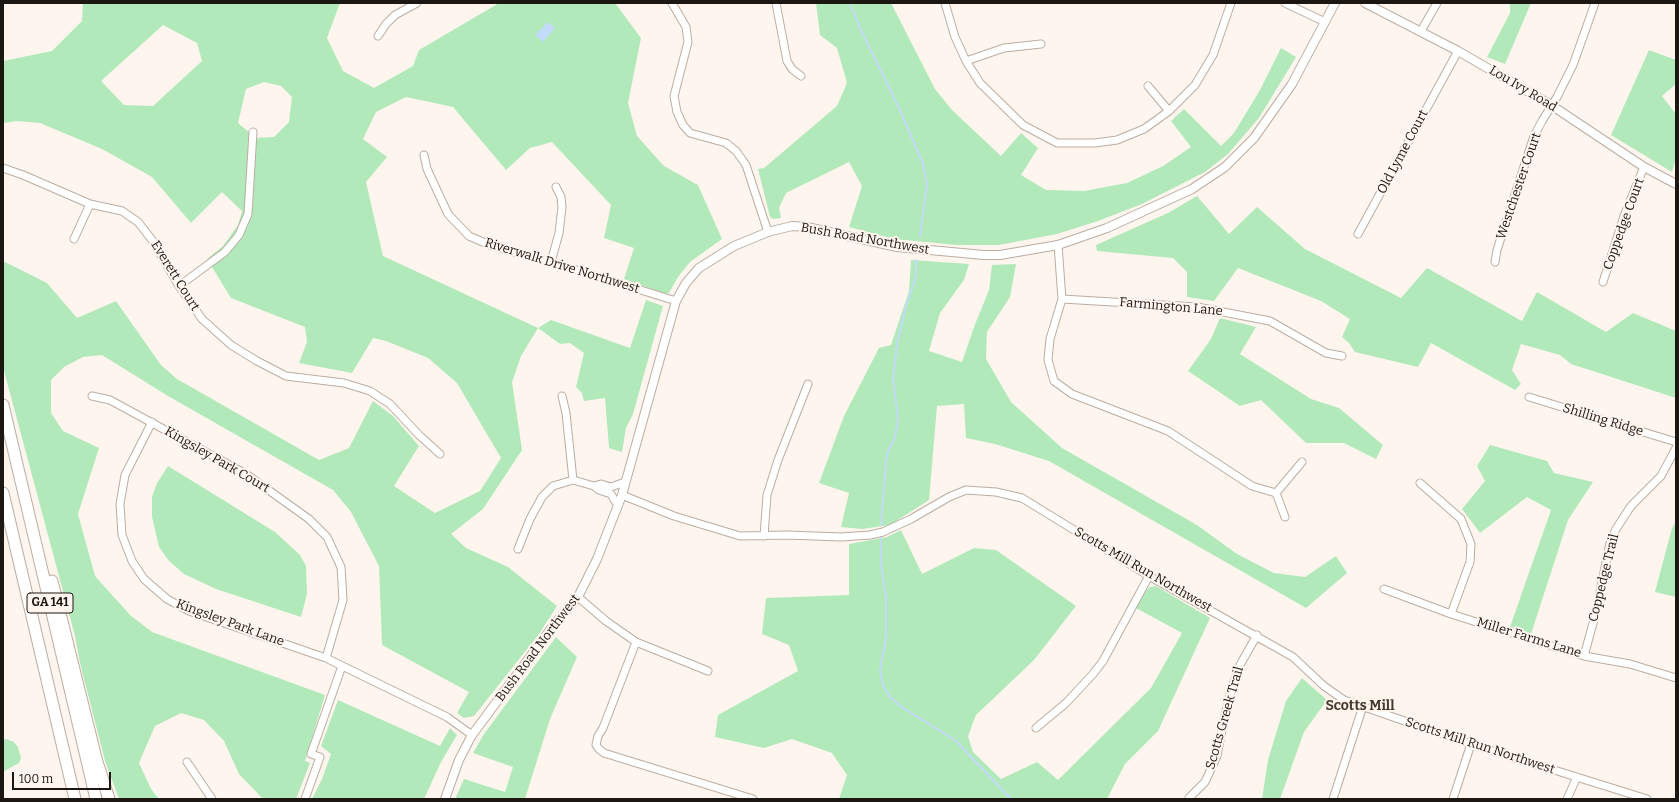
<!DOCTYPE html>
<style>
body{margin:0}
#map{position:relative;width:1679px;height:802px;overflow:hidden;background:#fef5ee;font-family:Bitter,serif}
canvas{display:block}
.frame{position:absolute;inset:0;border:4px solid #1c1713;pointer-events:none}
.scale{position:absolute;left:12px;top:772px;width:99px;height:18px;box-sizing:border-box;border:2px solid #1c1713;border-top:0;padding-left:5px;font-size:12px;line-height:14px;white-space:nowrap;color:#1c1713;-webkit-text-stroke:3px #fef5ee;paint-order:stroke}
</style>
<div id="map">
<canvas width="1679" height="802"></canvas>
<div class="frame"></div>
<div class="scale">100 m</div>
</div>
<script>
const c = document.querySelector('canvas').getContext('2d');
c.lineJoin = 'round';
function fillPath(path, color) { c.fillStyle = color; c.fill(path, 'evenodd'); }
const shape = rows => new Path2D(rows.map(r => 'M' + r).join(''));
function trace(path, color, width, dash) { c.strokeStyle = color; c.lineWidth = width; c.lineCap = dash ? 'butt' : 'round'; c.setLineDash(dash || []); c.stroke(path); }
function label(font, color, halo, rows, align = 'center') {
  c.font = font + ' Bitter,serif'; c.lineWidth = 4; c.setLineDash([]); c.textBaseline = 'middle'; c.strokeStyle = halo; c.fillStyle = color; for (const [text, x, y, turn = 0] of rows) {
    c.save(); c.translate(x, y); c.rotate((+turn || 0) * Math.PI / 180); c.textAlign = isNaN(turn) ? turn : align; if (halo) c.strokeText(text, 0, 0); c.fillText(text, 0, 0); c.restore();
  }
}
fillPath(shape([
 [83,3,340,3,327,38,343,71,374,88,413,66,419,50,499,3,615,3,641,38,628,103,637,136,664,166,698,185,722,239,690,262,678,277,669,293,664,293,624,279,634,248,604,238,611,205,552,142,530,148,506,170,453,107,406,97,376,112,363,139,387,157,366,182,383,256,538,328,551,320,630,348,646,300,663,306,633,414,626,428,622,452,609,448,605,398,584,401,582,393,576,387,584,353,570,343,560,344,538,328,521,356,512,382,522,450,483,509,451,534,466,548,508,567,557,606,539,634,474,716,464,718,457,713,469,692,382,645,379,566,351,512,333,490,168,396,102,355,83,357,64,367,51,380,51,413,63,431,99,448,78,514,95,576,130,615,152,632,325,695,305,761,310,763,296,799,267,799,261,797,239,774,224,741,204,720,181,713,155,726,139,763,151,789,159,799,119,799,105,761,80,663,75,636,3,367,3,261,47,283,77,318,116,301,161,365,177,379,319,460,349,448,373,401,393,416,419,446,394,486,435,513,480,491,501,458,457,383,428,358,386,341,373,338,352,373,299,363,307,342,305,327,231,298,207,259,223,246,238,225,242,211,222,192,191,223,152,177,102,149,40,123,18,121,3,123,3,61,52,51,82,21],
 [163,25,197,43,202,61,153,106,124,105,101,81],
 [264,82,281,86,292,97,289,122,274,137,256,138,238,123,246,89],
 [816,3,891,3,935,89,952,110,1001,156,1021,133,1038,148,1021,175,1046,190,1084,191,1127,183,1163,166,1191,147,1171,121,1184,109,1221,146,1234,133,1260,90,1281,48,1296,57,1259,118,1228,154,1205,172,1142,204,1098,221,1057,234,999,245,956,245,894,239,849,227,862,186,849,162,786,193,779,208,781,218,774,219,770,217,758,169,764,168,837,106,847,83,837,48,820,35],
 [1510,3,1531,3,1505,64,1487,57,1510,13],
 [1649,50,1676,60,1676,84,1662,96,1676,114,1676,158,1672,172,1611,135],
 [1197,196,1229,234,1257,207,1305,249,1401,298,1427,268,1522,321,1537,292,1606,332,1633,313,1676,331,1676,398,1571,364,1560,355,1521,344,1512,370,1521,384,1515,390,1431,343,1418,367,1355,352,1349,343,1342,337,1350,319,1321,301,1238,268,1214,301,1187,297,1187,272,1173,258,1097,251,1096,245,1168,213],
 [911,260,969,264,964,280,940,313,929,351,962,362,974,327,989,290,992,265,1016,264,1010,297,987,332,986,359,1011,402,1062,448,1197,525,1237,554,1274,573,1305,577,1336,556,1347,573,1306,608,1049,461,995,444,966,438,964,404,937,406,929,500,890,525,862,529,841,527,849,493,819,483,844,416,879,348,891,345,909,291],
 [1220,318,1256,327,1240,354,1311,399,1339,408,1383,445,1376,459,1344,443,1306,443,1261,400,1240,406,1188,371,1211,339],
 [1490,445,1547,461,1554,473,1593,482,1568,520,1531,634,1510,627,1551,510,1527,497,1480,533,1462,509,1485,481,1477,466],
 [168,466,275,532,300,555,306,566,307,594,301,617,216,589,184,574,169,561,159,547,152,517,152,497,157,483],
 [1676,521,1676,597,1655,592,1672,528],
 [901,530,922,574,974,548,996,550,1076,606,1034,660,976,715,968,736,973,752,1001,779,1037,762,1058,780,1151,688,1182,633,1136,608,1146,591,1150,587,1156,586,1210,618,1158,731,1125,764,1107,799,839,799,847,775,832,753,792,739,764,748,715,737,718,715,798,671,789,645,762,634,766,598,849,595,849,544,887,537],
 [556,637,577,657,550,719,525,799,455,799,464,779,505,792,513,767,473,753,484,734],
 [1302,678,1327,700,1304,732,1280,799,1262,799,1268,760,1286,701],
 [338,700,440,746,450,728,457,735,441,762,424,799,312,799,322,779,331,754,321,746],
 [6,739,14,742,18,747,21,758,19,763,3,772,3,740]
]), '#b2e9bb');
fillPath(shape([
 [548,22,555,28,543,42,535,35]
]), '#c3dbfa');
trace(shape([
 [850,3,860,28,899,108,923,164,927,185,920,236],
 [881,525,886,462,888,451,895,437,898,419,893,378,897,345,906,305,916,277,916,260],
 [881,538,881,564,886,599,886,638,880,670,883,685,890,697,903,708,955,740,1011,799]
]), '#c3dbfa', 2);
const minor = shape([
 [672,3,686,27,688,42,674,96,677,112,683,125,690,133,726,143,736,151,746,165,768,232],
 [776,3,787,61,792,69,801,76],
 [945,3,955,37,966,61,980,83,1023,125,1057,143,1095,143,1117,140,1144,129,1169,111,1195,85,1213,55,1231,3],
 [1285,3,1325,22],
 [1421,31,1437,3],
 [378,36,386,24,395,15,417,3],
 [966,61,1004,48,1041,44],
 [1148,86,1169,111],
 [424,155,427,169,448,214,469,236,492,246,551,262,676,301],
 [3,168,23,175,90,204,122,211,138,222,152,240,179,286,202,319,231,345,257,361,286,376,344,383,370,391,390,404,419,435,440,454],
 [1358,234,1458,51],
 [74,239,90,204],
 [1058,245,1062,299,1050,339,1048,360,1054,381,1072,394,1168,431,1252,486,1276,493,1302,462],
 [551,262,559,233,562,207,561,197,556,187],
 [1495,262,1497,250,1534,136,1542,121,1557,97,1573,65,1595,3],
 [1603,282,1624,216,1644,167],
 [179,286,225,252,239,235,248,214,253,132],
 [1062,299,1197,307,1270,321,1326,353,1342,356],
 [92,396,110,400,246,474,309,519,327,537,341,567,343,600,326,658],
 [562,396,566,413,573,480],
 [1529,397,1676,442],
 [152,422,125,475,120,504,122,535,132,561,144,579,167,599,189,611,326,658,447,717,472,735],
 [1420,483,1461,519,1471,544,1470,562,1451,614],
 [594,486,601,484,611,487,625,482],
 [1276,493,1285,517],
 [622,495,674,516,740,536,787,535,841,537,870,535,883,532,911,519,949,497,966,490,996,492,1022,498,1149,576,1293,657,1324,686,1344,700,1471,744,1647,799],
 [764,536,767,495,778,460,808,384],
 [518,549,530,519,542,497,553,486,573,480,594,486,599,490,611,494,618,506],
 [1384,589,1451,614,1584,656,1630,664,1676,678],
 [578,597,606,621,636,642,708,671],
 [636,642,603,728,598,736,596,745,599,749,604,753,753,799],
 [1584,656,1595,616,1610,543,1616,529,1631,506,1661,476,1676,448],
 [1036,728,1066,703,1093,674,1103,661,1149,576],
 [187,762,212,799],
 [1189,798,1205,782,1217,756,1224,719,1232,688,1240,665,1257,635],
 [305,799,320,757,311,754,342,666],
 [1333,799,1363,706],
 [1453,799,1471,744],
 [1567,799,1577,777]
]);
const tertiary = shape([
 [1365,3,1458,51,1551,105,1644,167,1676,184],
 [445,799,459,760,472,735,553,626,578,597,597,559,622,495,676,301,686,283,699,268,734,246,768,232,792,226,807,227,897,247,984,255,1000,255,1058,245,1107,228,1192,189,1225,167,1254,138,1292,84,1335,3]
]);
const trunk = shape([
 [3,405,96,799],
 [3,493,75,799],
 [52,581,97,762,109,799]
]);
trace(minor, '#bbada2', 9);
trace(tertiary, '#bbada2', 10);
trace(trunk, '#bbada2', 13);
trace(minor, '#fff', 7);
trace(tertiary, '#fff', 8);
trace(trunk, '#fff', 11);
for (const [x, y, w] of [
 [50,603,46]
]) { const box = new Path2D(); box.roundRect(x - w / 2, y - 10, w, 20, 3); c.fillStyle = '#fef5ee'; c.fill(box); trace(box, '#1c1713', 1); }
label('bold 12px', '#1c1713', null, [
 ["GA 141",50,603]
]);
label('13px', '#1c1713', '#fef5ee', [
 ["Lou Ivy Road",1523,89,31],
 ["Old Lyme Court",1403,152,-62],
 ["Westchester Court",1519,186,-71],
 ["Coppedge Court",1624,224,-70],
 ["Bush Road Northwest",865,239,10],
 ["Riverwalk Drive Northwest",562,266,17],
 ["Everett Court",175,276,58],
 ["Farmington Lane",1171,307,5],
 ["Shilling Ridge",1603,420,17],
 ["Kingsley Park Court",217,460,30],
 ["Scotts Mill Run Northwest",1143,570,30],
 ["Coppedge Trail",1604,578,-76],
 ["Kingsley Park Lane",230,623,20],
 ["Miller Farms Lane",1529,638,17],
 ["Bush Road Northwest",538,648,-53],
 ["Scotts Greek Trail",1225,718,-74],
 ["Scotts Mill Run Northwest",1480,746,18]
]);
label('bold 14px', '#453a30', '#fef5ee', [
 ["Scotts Mill",1360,706]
]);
</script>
